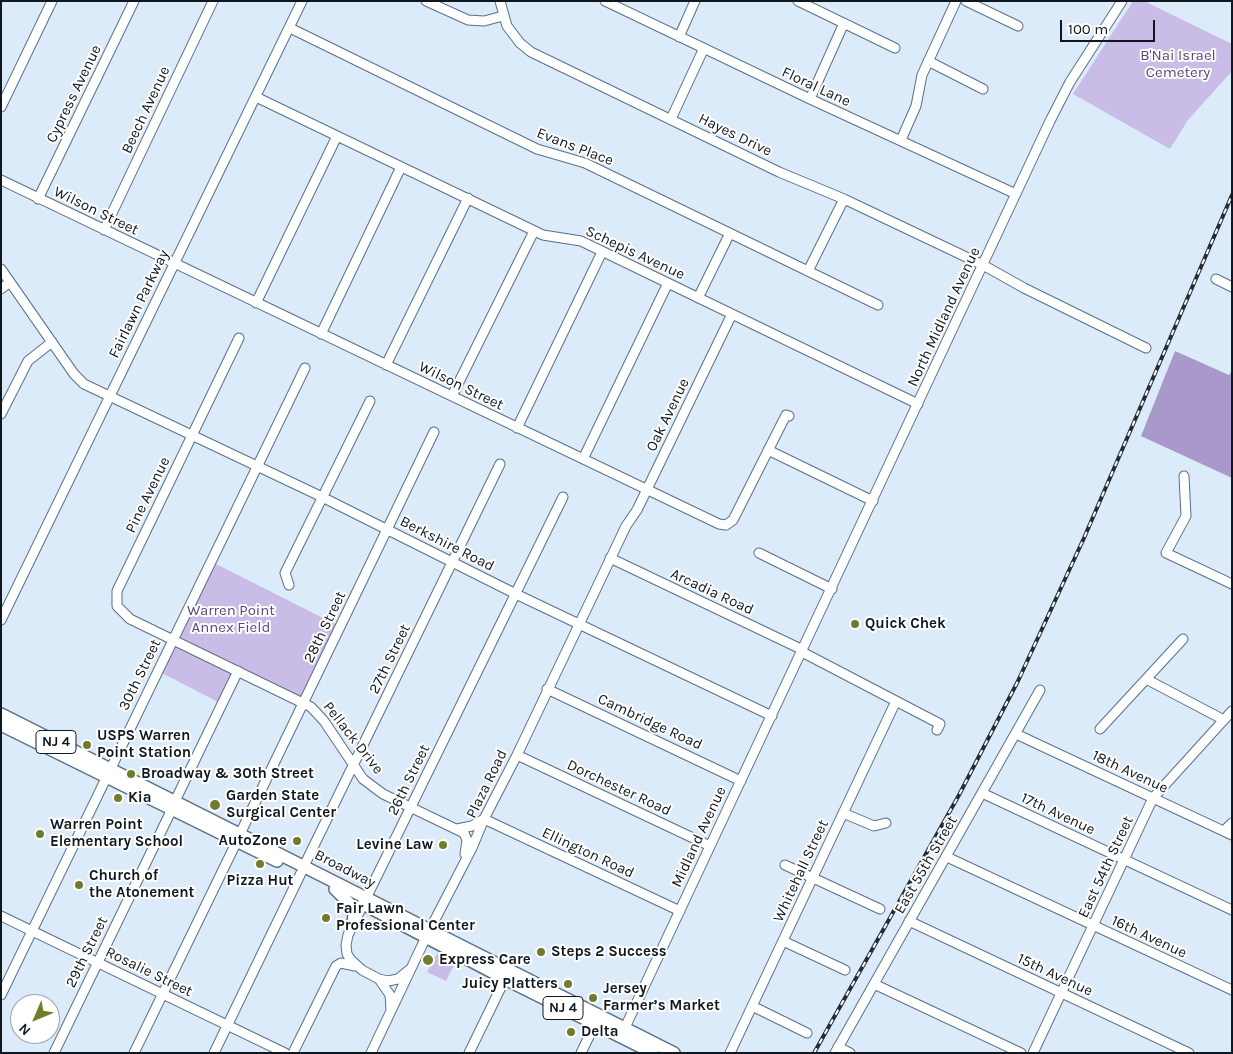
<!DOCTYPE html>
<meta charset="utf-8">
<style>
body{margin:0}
#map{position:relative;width:1233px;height:1054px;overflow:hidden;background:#dbebfa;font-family:Karla,sans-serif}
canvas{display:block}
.frame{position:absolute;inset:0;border:2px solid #0f1820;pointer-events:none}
.north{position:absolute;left:10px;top:994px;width:50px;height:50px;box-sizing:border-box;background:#fff;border:1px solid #9fa3a6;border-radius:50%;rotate:225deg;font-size:14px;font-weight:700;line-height:20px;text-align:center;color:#0f1820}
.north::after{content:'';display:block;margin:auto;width:18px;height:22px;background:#717c28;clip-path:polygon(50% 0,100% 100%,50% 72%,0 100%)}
.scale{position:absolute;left:1060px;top:20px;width:95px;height:22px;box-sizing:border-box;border:2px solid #0f1820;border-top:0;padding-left:6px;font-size:15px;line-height:18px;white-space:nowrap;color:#0f1820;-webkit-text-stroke:4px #fff;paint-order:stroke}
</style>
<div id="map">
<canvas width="1233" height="1054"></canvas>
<div class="frame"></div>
<div class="north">N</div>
<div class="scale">100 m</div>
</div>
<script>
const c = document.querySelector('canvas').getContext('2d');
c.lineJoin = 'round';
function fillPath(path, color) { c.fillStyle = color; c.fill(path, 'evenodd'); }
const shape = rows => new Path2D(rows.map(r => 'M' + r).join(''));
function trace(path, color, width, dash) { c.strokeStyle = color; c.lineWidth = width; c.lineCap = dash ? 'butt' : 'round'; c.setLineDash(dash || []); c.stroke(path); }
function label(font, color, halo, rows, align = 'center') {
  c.font = font + ' Karla,sans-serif'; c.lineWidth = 4; c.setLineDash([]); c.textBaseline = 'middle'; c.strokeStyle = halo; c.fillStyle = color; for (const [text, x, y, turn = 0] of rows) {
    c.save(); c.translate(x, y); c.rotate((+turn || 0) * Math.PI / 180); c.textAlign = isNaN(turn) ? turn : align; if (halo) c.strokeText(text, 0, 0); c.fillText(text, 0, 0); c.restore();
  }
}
fillPath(shape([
 [1133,1,1144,1,1232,44,1232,71,1188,120,1170,149,1073,94],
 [210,561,341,627,304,703,238,671,222,704,158,671],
 [437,954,455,963,446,981,427,972]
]), '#c9bde8');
fillPath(shape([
 [1175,351,1229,375,1232,371,1232,478,1141,436]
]), '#a899ca');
const minor = shape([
 [426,1,468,20,484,21,503,16],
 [500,1,507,26,520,43,531,52,779,172,844,199,983,265,1024,288,1146,348],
 [605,1,810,99,1016,194],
 [798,1,895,48],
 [966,1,1018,26],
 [290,28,537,149,585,163,878,305],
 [679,37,695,1],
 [928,61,983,89],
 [256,97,543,235,581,241,918,404],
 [810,99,844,23],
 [1,107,52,1],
 [671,119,704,48],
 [901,140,916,106,922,75,956,1],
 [1,180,719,524,726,525,733,520,786,415,789,416],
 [38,199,134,1],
 [104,230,213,1],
 [1,269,74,374,84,384,318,495,520,596,772,716],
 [808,271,844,199],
 [1216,279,1232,287],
 [1,289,10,282],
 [698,298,730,233],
 [256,303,337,136],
 [321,334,401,167],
 [239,338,117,591,117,606,130,619,311,707,324,721,363,779,383,794,464,833,467,840,465,854],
 [386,365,468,198],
 [452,396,534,231],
 [1,414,28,361,52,342],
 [517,428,602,252],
 [768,450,873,501],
 [583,459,668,283],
 [1184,476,1186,516,1166,553,1232,584],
 [759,553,832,589],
 [610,558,803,650],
 [289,585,285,573,370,401],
 [1,620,302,1],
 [802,652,940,724,937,730],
 [1146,679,1224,720],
 [547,689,741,781],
 [1100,729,1183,639],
 [1016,734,1232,835],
 [517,755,710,846],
 [982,793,1232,910],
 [175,801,238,671],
 [843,813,874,826,886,823],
 [484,819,680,911],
 [457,829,472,826,484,819],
 [1224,831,1232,823],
 [240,834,434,432],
 [947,857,1232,990],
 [785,865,880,909],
 [304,866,500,464],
 [1,916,285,1053],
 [909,921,1189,1053],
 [783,941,845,970],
 [409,970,398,979,388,981,379,979,362,970,351,960,347,954,346,945,348,935,563,497],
 [379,979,390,995,391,1010],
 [874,984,1021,1053],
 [1,995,305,368],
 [752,1006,807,1033],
 [622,1034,1050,121,1070,82,1122,1],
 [838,1047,850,1053],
 [54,1053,172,809],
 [134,1053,237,841],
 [214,1053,301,873],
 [293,1053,336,966,341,963,355,966],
 [371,1053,426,937,472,848,484,819,517,755,626,526,637,510,732,314],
 [469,1053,505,979],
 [581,1053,595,1024],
 [730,1053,896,701],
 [835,1053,1040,690],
 [1033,1053,1153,798,1232,711]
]);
const major = shape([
 [1,714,674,1053],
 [1,725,277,861],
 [335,889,352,906,354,913,353,925],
 [363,904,505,979,653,1053]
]);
trace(minor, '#597086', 11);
trace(major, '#597086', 14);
trace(minor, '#fff', 9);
trace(major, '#fff', 11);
const rail = shape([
 [814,1053,959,795,1018,681,1084,538,1232,195]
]);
trace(rail, '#242d36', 4);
trace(rail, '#fff', 2, [5.5]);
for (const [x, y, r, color] of [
 [855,624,5,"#717c28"],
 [87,745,5,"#717c28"],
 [131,774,5,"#717c28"],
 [118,798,5,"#717c28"],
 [215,805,6,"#717c28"],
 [40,834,5,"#717c28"],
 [297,841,5,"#717c28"],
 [443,845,5,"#717c28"],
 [260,864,5,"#717c28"],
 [79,885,5,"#717c28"],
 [326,918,5,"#717c28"],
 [541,952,5,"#717c28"],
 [428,960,6,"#717c28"],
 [568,984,5,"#717c28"],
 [593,998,5,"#717c28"],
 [571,1032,5,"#717c28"]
]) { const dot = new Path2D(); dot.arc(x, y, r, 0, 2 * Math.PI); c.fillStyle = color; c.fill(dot); trace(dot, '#fff', 2); }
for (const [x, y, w] of [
 [56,742,40],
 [563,1008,40]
]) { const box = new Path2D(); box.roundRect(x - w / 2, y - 11.5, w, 23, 4); c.fillStyle = '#fff'; c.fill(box); trace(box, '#0f1820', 1); }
label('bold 14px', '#0f1820', null, [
 ["NJ 4",56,742],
 ["NJ 4",563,1008]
]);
label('15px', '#5b4583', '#fff', [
 ["B'Nai Israel",1178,56],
 ["Cemetery",1178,73],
 ["Warren Point",231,611],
 ["Annex Field",231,628]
]);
label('15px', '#0f1820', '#fff', [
 ["Floral Lane",816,87,25],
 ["Cypress Avenue",74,94,-64],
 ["Beech Avenue",146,110,-65],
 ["Hayes Drive",735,135,26],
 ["Evans Place",575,147,21],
 ["Wilson Street",96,211,26],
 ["Schepis Avenue",635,253,25],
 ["Fairlawn Parkway",139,304,-64],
 ["North Midland Avenue",944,317,-65],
 ["Wilson Street",461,386,26],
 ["Oak Avenue",668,415,-64],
 ["Pine Avenue",148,495,-64],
 ["Berkshire Road",447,544,27],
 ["Arcadia Road",712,592,25],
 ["28th Street",325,627,-64],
 ["27th Street",390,659,-64],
 ["30th Street",140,675,-64],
 ["Cambridge Road",650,722,25],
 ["Pellack Drive",353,738,52],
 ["18th Avenue",1130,772,25],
 ["26th Street",409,780,-64],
 ["Plaza Road",487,784,-64],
 ["Dorchester Road",619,788,25],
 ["17th Avenue",1058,814,25],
 ["Midland Avenue",699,837,-65],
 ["Ellington Road",588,853,25],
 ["East 55th Street",926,865,-60],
 ["East 54th Street",1106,867,-65],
 ["Broadway",345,869,27],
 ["Whitehall Street",801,871,-65],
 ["16th Avenue",1149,937,25],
 ["29th Street",87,952,-64],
 ["Rosalie Street",149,972,26],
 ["15th Avenue",1055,975,25]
]);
label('bold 15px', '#0f1820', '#fff', [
 ["Quick Chek",865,624],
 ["USPS Warren",97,736],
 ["Point Station",97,753],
 ["Broadway & 30th Street",141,774],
 ["Garden State",226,796],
 ["Surgical Center",226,813],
 ["Kia",128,798],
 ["Warren Point",50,825],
 ["Elementary School",50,842],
 ["AutoZone",287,841,"right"],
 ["Levine Law",433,845,"right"],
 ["Church of",89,876],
 ["the Atonement",89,893],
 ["Pizza Hut",260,881,"center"],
 ["Fair Lawn",336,909],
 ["Professional Center",336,926],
 ["Steps 2 Success",551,952],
 ["Express Care",439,960],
 ["Juicy Platters",558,984,"right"],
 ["Jersey",603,989],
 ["Farmer’s Market",603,1006],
 ["Delta",581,1032]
], 'left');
</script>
